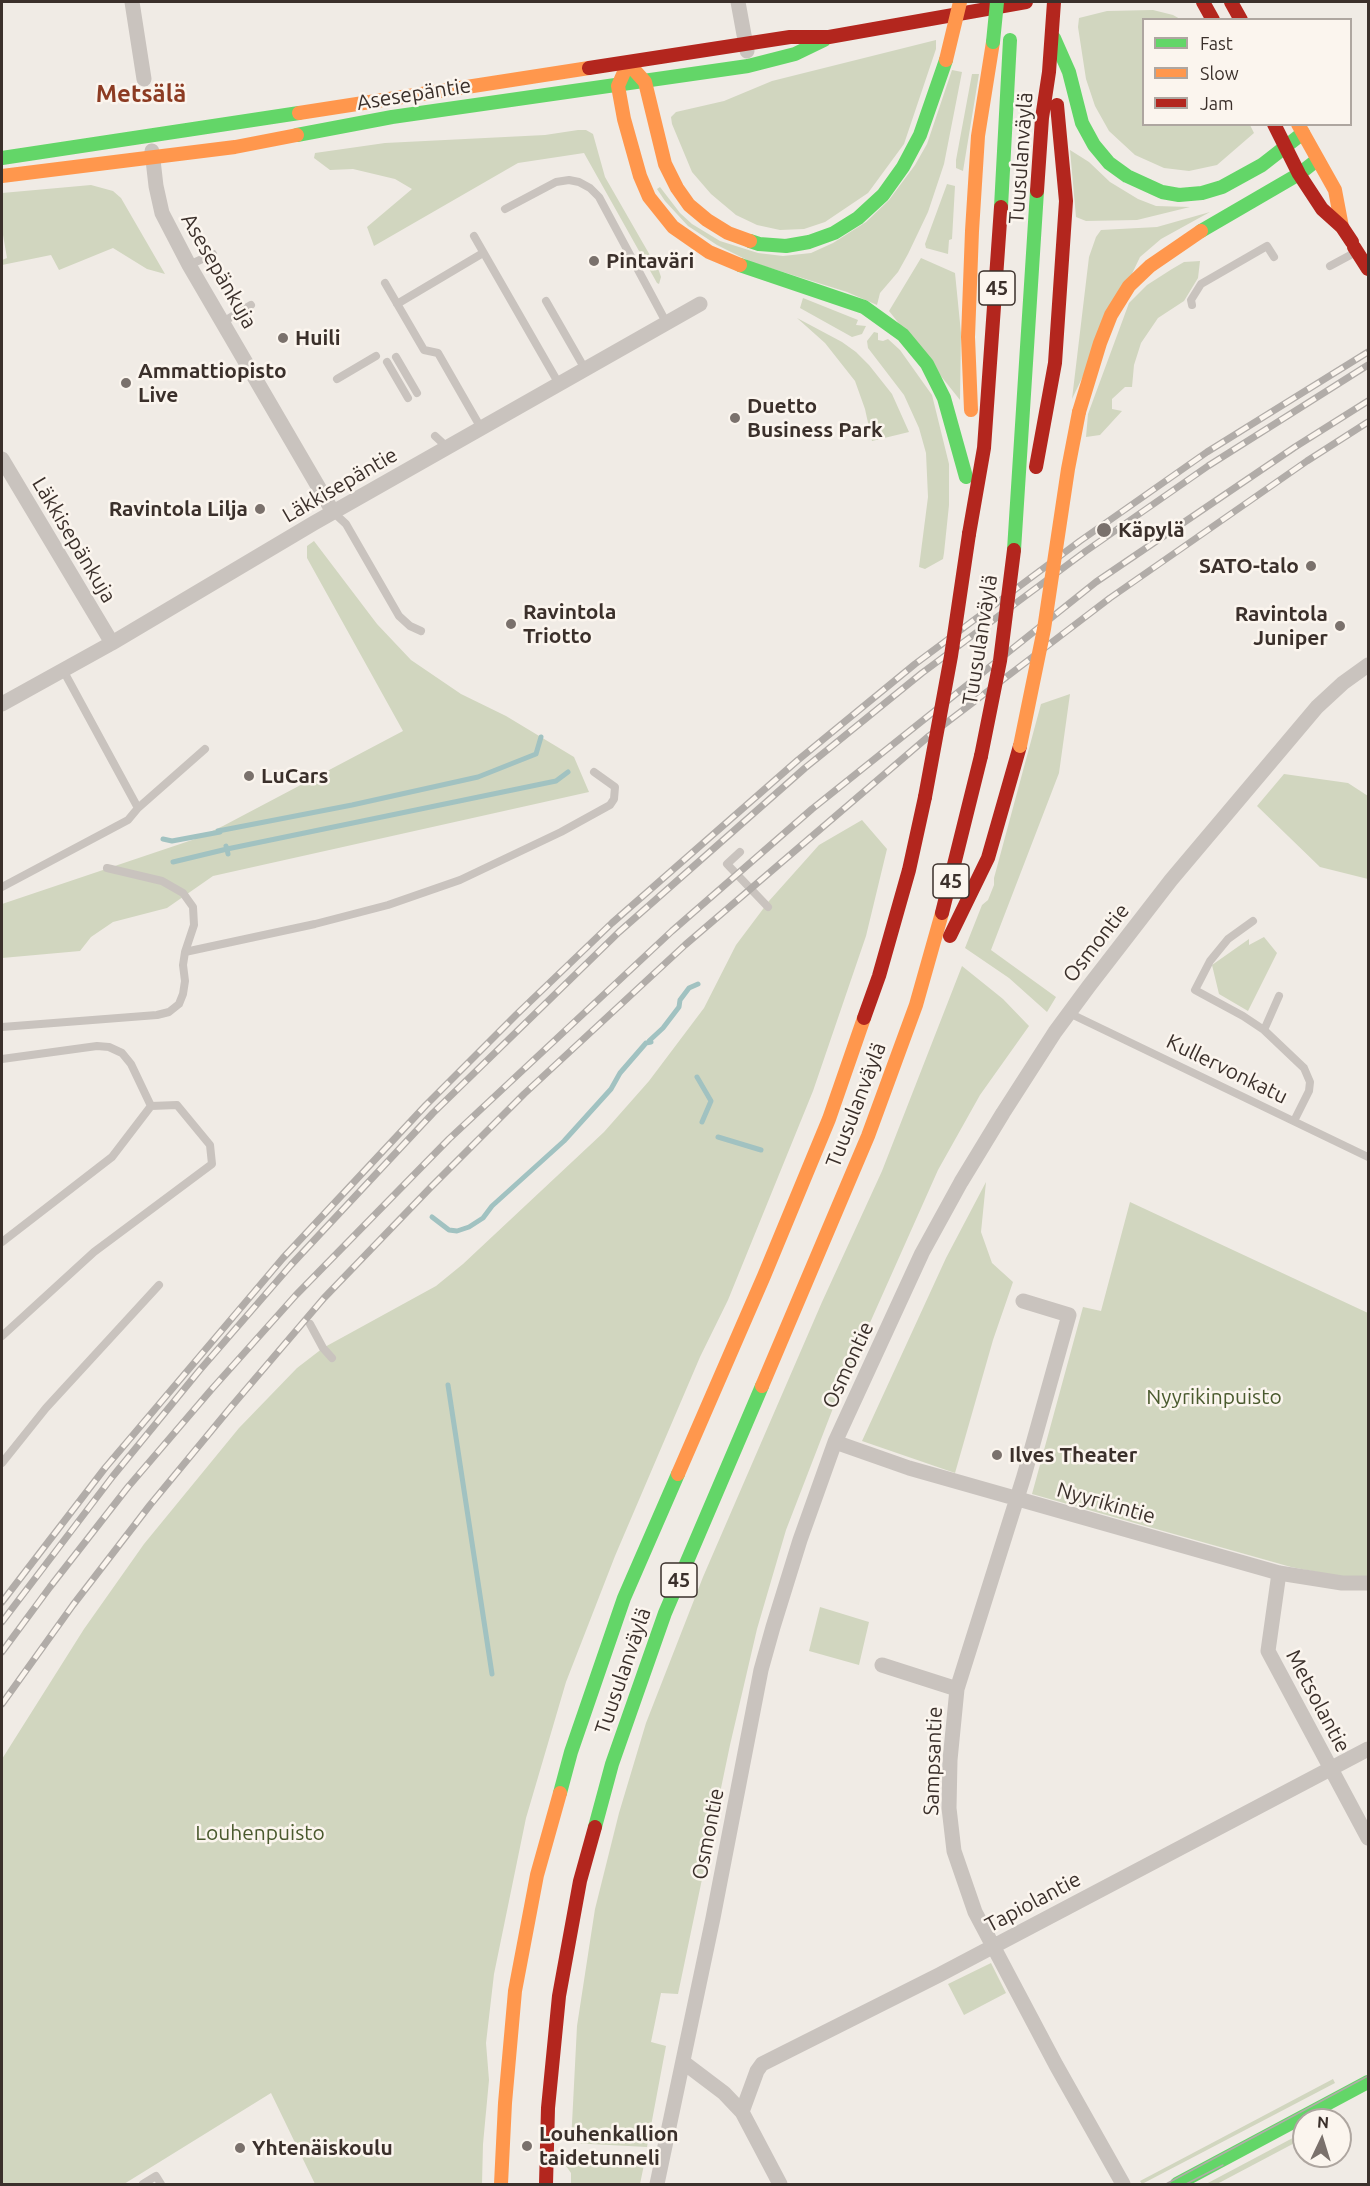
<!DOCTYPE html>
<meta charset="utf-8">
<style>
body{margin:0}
#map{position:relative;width:1370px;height:2186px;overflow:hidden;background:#f0ebe5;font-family:Ubuntu,sans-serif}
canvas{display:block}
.frame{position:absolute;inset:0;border:3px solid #3b302b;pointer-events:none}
.legend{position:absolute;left:1142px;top:18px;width:210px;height:108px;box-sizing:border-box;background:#fbf5ee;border:2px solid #aea6a0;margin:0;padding:8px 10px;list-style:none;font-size:18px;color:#3b302b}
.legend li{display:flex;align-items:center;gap:12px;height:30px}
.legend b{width:30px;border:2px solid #aea6a0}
.north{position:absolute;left:1292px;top:2108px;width:60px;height:60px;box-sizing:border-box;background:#fbf5ee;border:2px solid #aea6a0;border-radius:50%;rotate:4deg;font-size:16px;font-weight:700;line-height:24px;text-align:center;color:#3b302b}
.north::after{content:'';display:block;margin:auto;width:21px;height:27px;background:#7a716c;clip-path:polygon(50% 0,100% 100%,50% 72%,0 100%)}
</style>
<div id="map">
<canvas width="1370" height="2186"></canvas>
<div class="frame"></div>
<ul class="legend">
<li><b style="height:8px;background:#63d668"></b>Fast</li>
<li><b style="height:8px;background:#ff974d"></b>Slow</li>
<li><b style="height:8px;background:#b3261e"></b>Jam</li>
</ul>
<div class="north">N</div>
</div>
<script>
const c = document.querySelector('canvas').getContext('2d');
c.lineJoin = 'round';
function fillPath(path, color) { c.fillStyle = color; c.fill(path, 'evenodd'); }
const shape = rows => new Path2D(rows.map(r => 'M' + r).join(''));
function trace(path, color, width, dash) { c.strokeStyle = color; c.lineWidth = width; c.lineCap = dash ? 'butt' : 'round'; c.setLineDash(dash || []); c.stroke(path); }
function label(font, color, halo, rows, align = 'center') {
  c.font = font + ' Ubuntu,sans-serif'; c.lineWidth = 5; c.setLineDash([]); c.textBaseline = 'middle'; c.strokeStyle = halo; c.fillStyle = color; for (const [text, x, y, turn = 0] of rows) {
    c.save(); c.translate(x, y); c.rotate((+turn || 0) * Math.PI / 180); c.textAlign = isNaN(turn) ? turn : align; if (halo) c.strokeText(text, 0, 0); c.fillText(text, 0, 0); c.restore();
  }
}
fillPath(shape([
 [1153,10,1173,15,1180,19,1144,20,1144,124,1250,125,1254,133,1217,165,1189,171,1164,168,1135,155,1109,131,1095,106,1086,79,1078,27,1079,18,1107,11],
 [936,40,936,49,904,144,868,193,825,222,804,229,780,230,757,225,736,215,711,194,692,172,672,124,671,117,676,112,724,101,772,81],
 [952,70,962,72,944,164,928,212,908,254,898,272,880,293,877,305,847,292,751,262,717,245,688,226,665,201,657,189,660,187,680,213,692,224,720,241,758,253,783,256,811,253,833,243,866,222,889,200,915,165,927,144],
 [972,74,979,74,963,171,956,168,956,160],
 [578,130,586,130,593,134,605,177,659,271,661,277,659,284,657,283,584,153,518,163,374,246,367,227,412,189,395,179,353,169,330,170,314,158,315,153,385,143,545,135],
 [1070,150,1089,162,1110,182,1138,199,1156,206,1190,207,1137,220,1086,221,1076,217],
 [947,184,955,186,952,239,949,240,948,254,926,248,925,244],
 [91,185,113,191,121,198,165,274,147,269,113,248,59,270,51,255,2,265,2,260,7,258,2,229,2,193],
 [1210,212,1161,239,1140,257,1072,399,1089,257,1096,237,1101,230,1157,227],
 [921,258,955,273,961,333,960,400,889,311],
 [1200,261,1198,278,1184,301,1158,318,1141,343,1134,365,1132,387,1125,387,1112,399,1112,409,1122,411,1100,435,1086,437,1088,414,1129,303,1147,285,1172,269,1184,262],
 [803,298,858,320,856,325,866,326,862,334,852,337,800,308],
 [797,318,842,342,856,352,869,365,892,394,909,432,872,441,865,409,855,381,825,343],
 [874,332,878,333,878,340,883,341,888,339,900,350,932,395,949,464,949,505,944,553,943,559,925,569,919,567,928,497,926,453,919,428,904,395,868,348,867,341],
 [314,541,377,624,411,660,461,694,506,716,574,757,589,792,213,876,167,908,113,922,91,937,80,951,2,958,2,904,195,839,223,826,403,731,307,558,307,546],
 [1070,694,1059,773,991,950,1056,997,1047,1012,1009,978,965,948,982,905,988,900,994,885,994,878,1041,704],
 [1284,774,1348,783,1368,796,1368,879,1320,867,1257,806],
 [862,820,887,849,866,936,813,1091,728,1300,700,1357,615,1556,566,1682,526,1818,494,1974,486,2043,489,2080,483,2144,482,2184,315,2184,271,2093,124,2184,2,2184,2,1759,84,1629,144,1544,239,1428,297,1368,323,1348,436,1286,463,1264,604,1132,649,1081,704,1008,736,945,769,901,819,845],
 [1264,937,1277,953,1248,1011,1219,994,1212,965,1249,939,1249,945],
 [962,966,1003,999,1029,1026,980,1095,938,1170,840,1390,786,1530,757,1629,730,1745,678,1994,661,1993,651,2042,666,2046,647,2147,571,2143,577,2026,595,1909,619,1813,646,1723,703,1577,822,1302,882,1171],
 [986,1182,981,1232,992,1263,1013,1282,993,1340,955,1473,862,1441,946,1258],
 [1130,1202,1368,1313,1368,1576,1343,1577,1291,1567,1032,1494,1083,1307,1101,1311],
 [820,1607,869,1622,859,1665,809,1651],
 [991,1963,1006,1993,964,2015,948,1984],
 [1333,2079,1335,2083,1142,2184,1140,2181],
 [1304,2132,1304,2138,1217,2184,1206,2184],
 [573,2156,645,2160,640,2184,571,2184,571,2173,566,2166]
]), '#d1d6bf');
trace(shape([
 [218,831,352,805,478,777,536,754,541,737],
 [163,839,172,841,220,832],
 [226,846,227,849,556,781,568,772],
 [173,862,227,849,228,854],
 [649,1041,663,1028,679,1007,680,1000,689,988,698,984],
 [697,1077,711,1101,702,1122],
 [718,1137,761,1150],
 [432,1217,449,1230,457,1231,469,1227,483,1218,492,1206,564,1141,611,1089,620,1073,646,1043,651,1042],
 [448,1385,492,1674]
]), '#a1c2c1', 5);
trace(shape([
 [505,209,556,182,569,180,579,182,590,188,599,197,666,322],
 [474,236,559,384],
 [189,265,213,254],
 [1330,266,1356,252],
 [385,283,424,350,438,353,481,428],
 [546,301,585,369],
 [397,304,483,253],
 [1192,305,1191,300,1201,284,1267,246,1274,257],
 [223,322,251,305],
 [396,357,417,393],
 [387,362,408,398],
 [337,379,376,356],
 [435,436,448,448],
 [333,512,346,524,399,616,410,626,421,631],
 [138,808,205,749],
 [740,852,727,864,768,907],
 [107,868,162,881,183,893,193,907,194,925,185,952],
 [2,887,128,820,138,808,63,670],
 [1253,921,1228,939,1210,961,1195,990,1243,1016,1264,1030,1304,1068,1310,1082,1309,1091,1294,1121],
 [1069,1013,1368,1157],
 [2,1027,157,1015,169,1012,179,1004,183,994,185,981,183,965,185,952,315,924,388,905,460,880,561,832,610,805,614,799,615,787,594,772],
 [1264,1030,1279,996],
 [2,1059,97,1046,109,1047,122,1053,131,1064,151,1106],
 [2,1242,112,1157,151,1106,177,1105,210,1145,212,1164,94,1252,2,1336],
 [310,1324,323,1348,332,1358],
 [2,1463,46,1408,159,1285],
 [143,2184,156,2176,161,2184]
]), '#c9c3be', 8);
trace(shape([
 [132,2,144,79],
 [738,2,747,51],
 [152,151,156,186,162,213,189,265,333,512],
 [2,459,112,643],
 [2,704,112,643,314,523,700,304],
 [1023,1301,1069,1315,1024,1476,957,1689,950,1760,949,1808,954,1851,975,1912,1056,2065,1123,2184],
 [835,1442,909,1468,1279,1573,1342,1583,1368,1583],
 [1279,1573,1268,1651,1368,1838],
 [882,1665,957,1689],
 [683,2062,724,2093,742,2112,780,2184],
 [742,2112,757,2071,762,2064,939,1975,1368,1749],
 [657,2184,713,1918,761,1670,773,1627,800,1540,835,1442,922,1253,961,1182,1003,1113,1055,1032,1089,986,1171,880,1317,707,1343,683,1368,665]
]), '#c9c3be', 15);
trace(shape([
 [1054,38,1069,72,1082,123,1094,145,1109,163,1127,176,1162,192,1179,195,1202,193,1222,187,1262,165,1303,133],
 [297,135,392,117,748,66,795,54,824,40],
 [2,158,299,113],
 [1001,207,1010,40],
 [1201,231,1299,174,1317,160],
 [750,241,759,244,786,246,809,242,834,233,858,218,883,195,903,167,920,135,946,60],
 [740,265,864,307,903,335,927,364,944,398,966,477],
 [1014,550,1037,191],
 [560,1793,571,1752,624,1598,678,1474],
 [595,1827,612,1764,665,1613,762,1386],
 [1177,2184,1368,2082]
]), '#63d668', 14);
trace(shape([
 [299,113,589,68],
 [1298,124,1335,190,1342,227],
 [2,176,235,147,297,135],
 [740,265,709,252,673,227,649,197,640,176,624,119,618,86,628,63,645,82,665,164,677,188,689,205,707,220,728,233,750,241],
 [971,410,968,337,972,231,978,136,993,42],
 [1079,412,1100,343,1111,315,1129,286,1150,266,1201,231],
 [762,1386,868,1136,916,1005,942,913],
 [678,1474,764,1276,829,1119,864,1018],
 [501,2184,505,2103,515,1991,537,1875,560,1793]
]), '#ff974d', 14);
trace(shape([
 [1203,2,1213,20],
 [1231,2,1241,20],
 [589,68,790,37,829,37,1026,2],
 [1274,124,1299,174,1322,209,1342,227,1352,242],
 [1037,191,1042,118,1049,72,1054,2],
 [1354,247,1368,269],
 [1036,467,1055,363,1066,201,1057,105],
 [969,534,984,448,1001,207],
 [942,913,981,756],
 [950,936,988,858,1020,746],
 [864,1018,879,976,909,870,925,797],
 [546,2184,548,2108,559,1996,580,1881,595,1827]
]), '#b3261e', 14);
trace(shape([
 [1166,2184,1368,2076],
 [1186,2184,1223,2165]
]), '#b1aca8', 1.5);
const rail = shape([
 [2,1602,105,1468,283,1258,426,1105,516,1015,612,923,798,760,915,664,1080,541,1207,452,1368,352],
 [2,1622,113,1476,199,1371,291,1265,433,1113,619,932,805,768,922,673,1086,551,1208,466,1368,365],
 [2,1652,50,1587,128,1487,211,1390,296,1295,449,1139,672,931,812,809,1096,582,1295,447,1368,401],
 [2,1704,73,1605,150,1505,231,1407,324,1298,431,1187,524,1094,685,945,929,736,1110,598,1307,461,1368,422]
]);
trace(rail, '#b1aca8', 7);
trace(rail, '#fbf5ee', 4.5, [14]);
trace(shape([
 [993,42,997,2]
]), '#63d668', 14);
trace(shape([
 [946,60,960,2],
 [1020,746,1044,629,1068,469,1079,412]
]), '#ff974d', 14);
trace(shape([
 [981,756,1000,661,1014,550],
 [925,797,951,656,969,534]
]), '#b3261e', 14);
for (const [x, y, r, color] of [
 [594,261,6,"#7a716c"],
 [283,338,6,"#7a716c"],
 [126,383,6,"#7a716c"],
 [735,418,6,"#7a716c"],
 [260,509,6,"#7a716c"],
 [1104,530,8,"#7a716c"],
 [1311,566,6,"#7a716c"],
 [511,624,6,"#7a716c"],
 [1340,626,6,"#7a716c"],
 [249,776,6,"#7a716c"],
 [997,1455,6,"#7a716c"],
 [527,2146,6,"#7a716c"],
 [240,2148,6,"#7a716c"]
]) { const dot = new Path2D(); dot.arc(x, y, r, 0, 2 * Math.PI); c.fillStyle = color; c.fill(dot); trace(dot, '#fbf5ee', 2); }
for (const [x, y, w] of [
 [997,288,36],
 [951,881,36],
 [679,1580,36]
]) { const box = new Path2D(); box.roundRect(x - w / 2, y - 17, w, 34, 4.5); c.fillStyle = '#fbf5ee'; c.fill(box); trace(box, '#3b302b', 1.5); }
label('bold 20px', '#3b302b', null, [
 ["45",997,288],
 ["45",951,881],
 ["45",679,1580]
]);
label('21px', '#3b302b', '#fbf5ee', [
 ["Asesepäntie",414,94,-9],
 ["Tuusulanväylä",1021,158,-86],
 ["Asesepänkuja",219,271,60],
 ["Läkkisepäntie",340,485,-30],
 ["Läkkisepänkuja",74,540,59],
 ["Tuusulanväylä",980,640,-81],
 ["Osmontie",1096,943,-52],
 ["Kullervonkatu",1227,1069,26],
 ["Tuusulanväylä",856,1105,-69],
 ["Osmontie",848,1365,-65],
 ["Nyyrikintie",1106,1503,16],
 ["Tuusulanväylä",623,1671,-71],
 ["Metsolantie",1318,1701,62],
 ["Sampsantie",933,1761,-88],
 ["Osmontie",708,1834,-79],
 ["Tapiolantie",1033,1902,-28]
]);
label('bold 21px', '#3b302b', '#fbf5ee', [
 ["Pintaväri",606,261],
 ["Huili",295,338],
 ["Ammattiopisto",138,371],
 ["Live",138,395],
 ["Duetto",747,406],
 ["Business Park",747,430],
 ["Ravintola Lilja",248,509,"right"],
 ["Käpylä",1118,530],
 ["SATO-talo",1299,566,"right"],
 ["Ravintola",523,612],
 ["Triotto",523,636],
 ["Ravintola",1328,614,"right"],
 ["Juniper",1328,638,"right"],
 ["LuCars",261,776],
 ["Ilves Theater",1009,1455],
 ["Louhenkallion",539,2134],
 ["taidetunneli",539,2158],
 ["Yhtenäiskoulu",252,2148]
], 'left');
label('21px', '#4a5a2e', '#fbf5ee', [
 ["Nyyrikinpuisto",1214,1397],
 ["Louhenpuisto",260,1833]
]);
label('bold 24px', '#8c3b22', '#fbf5ee', [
 ["Metsälä",141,94]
]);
</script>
